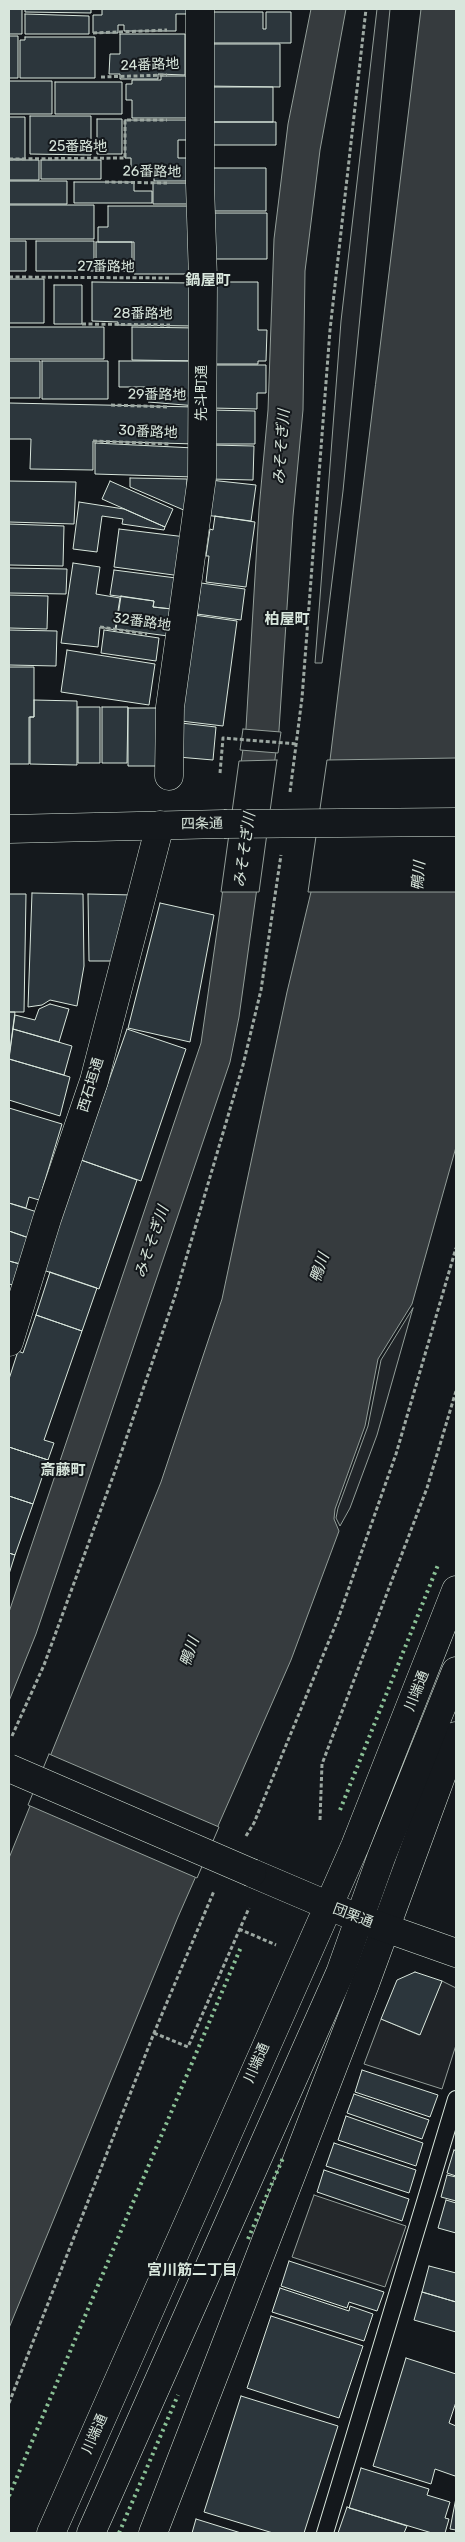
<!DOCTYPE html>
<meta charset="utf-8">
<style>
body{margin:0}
#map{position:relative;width:465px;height:2542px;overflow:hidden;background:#14181c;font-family:Rubik,sans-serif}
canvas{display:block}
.frame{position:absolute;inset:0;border:10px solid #d8e6dc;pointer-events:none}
</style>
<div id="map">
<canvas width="465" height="2542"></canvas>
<div class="frame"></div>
</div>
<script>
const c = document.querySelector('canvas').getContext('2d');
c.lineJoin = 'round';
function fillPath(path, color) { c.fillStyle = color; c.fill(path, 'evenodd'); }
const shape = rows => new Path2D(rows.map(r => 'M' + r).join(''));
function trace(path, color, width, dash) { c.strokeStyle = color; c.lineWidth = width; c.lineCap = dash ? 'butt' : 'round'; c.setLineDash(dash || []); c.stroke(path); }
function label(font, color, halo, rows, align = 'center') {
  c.font = font + ' Rubik,"Noto Sans JP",sans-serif'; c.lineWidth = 4; c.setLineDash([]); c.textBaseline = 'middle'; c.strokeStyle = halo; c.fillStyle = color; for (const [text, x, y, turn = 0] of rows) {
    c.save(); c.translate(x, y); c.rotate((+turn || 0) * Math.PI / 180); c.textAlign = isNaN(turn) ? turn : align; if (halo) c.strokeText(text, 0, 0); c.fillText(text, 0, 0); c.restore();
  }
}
const green = shape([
 [377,9,390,9,343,491,322,663,315,663,341,321,377,9],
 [413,1308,377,1435,350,1508,340,1526,336,1518,338,1508,368,1426,381,1360,413,1308],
 [442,1981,456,1988,456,2045,442,2089,364,2064,381,2019,419,2035,442,1981]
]);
fillPath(green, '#202428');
trace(green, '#939e99', 1);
const parking = shape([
 [314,2195,406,2226,385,2287,292,2257,314,2195]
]);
fillPath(parking, '#24282b');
trace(parking, '#939e99', 1);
const water = shape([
 [311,9,346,9,320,150,305,271,303,410,293,516,279,730,239,1017,230,1062,36,1634,9,1701,9,1612,201,1043,246,728,259,509,268,410,274,239,288,124,311,9],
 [421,9,456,9,456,1147,412,1304,378,1359,365,1426,335,1509,334,1519,339,1531,291,1660,178,1917,9,2328,9,1858,161,1482,222,1299,287,992,311,892,330,760,421,9]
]);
fillPath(water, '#363b3e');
trace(water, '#939e99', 1);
const pier = shape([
 [243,729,281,732,278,753,240,750,243,729],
 [456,758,456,892,308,892,327,760,456,758],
 [277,760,259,892,221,892,239,761,277,760],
 [49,1754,219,1827,197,1878,28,1805,49,1754]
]);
fillPath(pier, '#14181c');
trace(pier, '#939e99', 1);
const building = shape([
 [9,9,22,9,22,34,9,34,9,9],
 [25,9,91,9,91,13,25,12,25,9],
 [102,9,194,9,194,14,176,14,176,31,124,31,124,25,118,25,118,33,93,33,93,15,102,15,102,9],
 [209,12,263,12,263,29,266,29,266,12,291,12,291,43,209,43,209,12],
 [25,14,89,16,89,34,25,34,25,14],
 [120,34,185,34,185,75,158,74,158,79,120,79,120,74,109,74,110,54,120,54,120,34],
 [9,36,18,36,18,78,9,78,9,36],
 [25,37,95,37,95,78,20,78,20,40,25,40,25,37],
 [206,44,280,44,280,87,206,86,206,44],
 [161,76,192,76,192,118,132,118,132,100,126,100,126,84,132,84,132,80,161,80,161,76],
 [9,81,52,81,52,114,9,114,9,81],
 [55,82,122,82,122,114,55,114,55,82],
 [206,87,273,87,273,122,206,122,206,87],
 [30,116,91,116,91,155,30,154,30,116],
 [9,117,25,117,25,159,9,159,9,117],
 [97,119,122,119,122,154,97,154,97,119],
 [125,120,192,120,192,140,178,140,178,158,190,158,190,181,154,181,154,174,131,174,131,158,125,158,125,120],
 [206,122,276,122,276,145,206,145,206,122],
 [9,160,39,160,39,180,9,180,9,160],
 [41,160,101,160,101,179,41,179,41,160],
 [207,168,266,168,266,211,207,211,207,168],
 [9,181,67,181,67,204,9,204,9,181],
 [74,182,134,182,134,191,152,191,152,203,74,203,74,182],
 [153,183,193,183,193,204,153,204,153,183],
 [9,205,94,205,94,239,9,239,9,205],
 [108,206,194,206,198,274,134,274,134,242,98,242,98,227,108,227,108,206],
 [207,213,267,213,267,259,213,259,207,213],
 [9,241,26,241,26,271,9,271,9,241],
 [36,241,94,241,94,271,36,271,36,241],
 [96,242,132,242,132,271,96,271,96,242],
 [9,279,44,279,44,323,9,323,9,279],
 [92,282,193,283,193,326,118,325,118,322,92,321,92,282],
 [212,282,258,282,258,330,267,330,266,361,258,361,258,364,212,364,212,282],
 [54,285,82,285,82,324,54,324,54,285],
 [9,327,104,327,104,359,9,359,9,327],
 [132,327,198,328,197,361,132,360,132,327],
 [9,361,40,361,40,398,9,398,9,361],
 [42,361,108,361,108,399,42,399,42,361],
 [119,361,197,361,197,406,148,402,148,387,119,387,119,361],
 [212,365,266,365,266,393,257,393,257,409,211,408,212,365],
 [9,403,196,407,195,444,93,441,93,470,30,469,31,439,9,439,9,403],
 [211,410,255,411,255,444,210,444,211,410],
 [95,443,194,448,194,477,95,474,95,443],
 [210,445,254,446,253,480,210,479,210,445],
 [130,478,187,479,186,511,130,487,130,478],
 [210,480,256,485,251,521,205,515,210,480],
 [9,481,76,482,74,524,9,522,9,481],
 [110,481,173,509,165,527,102,499,110,481],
 [79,502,124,509,165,527,164,530,122,524,123,519,102,516,97,552,73,549,79,502],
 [215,516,255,522,246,587,206,582,209,556,206,556,210,529,213,530,215,516],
 [9,524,64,526,63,566,9,565,9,524],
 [119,529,186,537,181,576,114,567,119,529],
 [73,563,100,567,96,594,120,598,115,630,100,627,98,647,61,643,73,563],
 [9,568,67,569,66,594,9,593,9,568],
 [114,570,176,578,172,609,153,607,154,601,110,595,114,570],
 [201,583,245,589,241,620,197,614,201,583],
 [9,595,48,596,47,629,9,628,9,595],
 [121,596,154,601,153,607,172,609,168,636,116,629,121,596],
 [194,615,237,621,223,726,181,721,194,615],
 [9,630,57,631,56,666,9,665,9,630],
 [104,630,159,638,156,661,101,653,104,630],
 [67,650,155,664,149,705,61,692,67,650],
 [9,667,34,667,34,717,29,717,29,764,9,764,9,667],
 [34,700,77,701,77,765,30,764,30,717,34,717,34,700],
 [78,707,100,707,100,763,78,763,78,707],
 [102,707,128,707,127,763,102,763,102,707],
 [128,708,159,708,159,766,128,766,128,708],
 [181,723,216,727,213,760,178,757,181,723],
 [32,893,83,894,84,966,77,1006,50,1000,42,1005,28,1007,32,893],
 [9,894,26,894,24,1012,9,1012,9,894],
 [88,894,133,895,113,961,89,961,88,894],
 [160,903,214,915,190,1042,128,1028,160,903],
 [50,1004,69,1009,59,1042,13,1029,15,1015,35,1020,39,1009,50,1004],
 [9,1012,15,1012,9,1057,9,1012],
 [13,1029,72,1046,64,1075,9,1059,13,1029],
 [127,1029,186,1049,141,1181,81,1160,127,1029],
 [9,1059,70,1077,60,1116,9,1100,9,1059],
 [9,1108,62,1124,39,1200,29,1197,26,1208,9,1203,9,1108],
 [81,1160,137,1180,99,1289,43,1270,81,1160],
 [9,1203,37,1212,29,1238,9,1231,9,1203],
 [9,1231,29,1238,20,1264,9,1261,9,1231],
 [9,1261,20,1264,13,1285,9,1284,9,1261],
 [50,1272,97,1288,82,1331,36,1315,50,1272],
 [36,1315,82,1331,44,1440,54,1443,48,1460,9,1447,9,1379,18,1351,23,1353,36,1315],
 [9,1447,48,1460,33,1504,9,1496,9,1447],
 [9,1496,33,1504,15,1555,9,1553,9,1496],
 [9,1553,15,1555,9,1574,9,1553],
 [415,1972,442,1981,420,2035,381,2019,397,1980,415,1972],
 [362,2070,438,2095,430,2117,355,2092,362,2070],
 [354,2094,429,2120,422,2139,347,2113,354,2094],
 [346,2116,423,2143,416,2166,338,2140,346,2116],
 [334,2143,416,2170,409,2193,326,2166,334,2143],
 [454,2150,456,2151,456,2176,447,2173,454,2150],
 [324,2170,409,2199,402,2221,317,2192,324,2170],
 [447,2175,456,2177,456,2201,441,2197,447,2175],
 [446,2200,456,2203,456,2233,438,2228,446,2200],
 [289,2261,384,2292,377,2311,349,2302,347,2308,281,2286,289,2261],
 [429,2266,456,2273,456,2302,422,2292,429,2266],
 [280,2288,349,2311,350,2306,373,2314,364,2341,272,2312,280,2288],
 [422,2292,456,2302,456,2332,414,2320,422,2292],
 [271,2316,363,2346,339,2418,247,2388,271,2316],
 [406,2358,456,2374,456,2402,449,2423,456,2426,456,2473,455,2476,435,2469,431,2484,373,2466,406,2358],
 [241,2396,338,2426,304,2533,273,2533,204,2512,241,2396],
 [361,2468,429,2489,427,2495,450,2502,445,2518,449,2519,445,2533,432,2533,349,2508,361,2468],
 [456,2498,456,2530,450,2529,456,2498],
 [347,2507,407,2526,404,2533,338,2533,347,2507],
 [196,2519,241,2533,192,2533,196,2519]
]);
fillPath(building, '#2c363c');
trace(building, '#d8e6dc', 1);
const lane = shape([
 [325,2533,456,2099]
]);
const street = shape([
 [169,776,170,707,202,477,203,279,200,184,200,9],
 [9,1342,47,1219,94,1081,160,825],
 [153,2533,365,1984,456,1736]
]);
const secondary = shape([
 [252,1873,360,1919,456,1953],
 [51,2533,355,1846,456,1590],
 [91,2533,340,1973,381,1858,456,1671]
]);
const primary = shape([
 [9,829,224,824]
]);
trace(lane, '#d8e6dc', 18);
trace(street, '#d8e6dc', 29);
trace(secondary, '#d8e6dc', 29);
trace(primary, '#d8e6dc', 29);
trace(shape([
 [93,33,167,30],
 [101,77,167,75],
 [9,159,125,158,125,120,167,120],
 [105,182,167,183],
 [9,277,170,278],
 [82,324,170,325],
 [111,405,169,407],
 [93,441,169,444],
 [100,627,147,634],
 [220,773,223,738,297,744],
 [290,792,302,698,330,330,366,9],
 [12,1736,44,1665,115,1471,175,1296,243,1065,261,990,281,855],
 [320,1820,322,1764,427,1488,456,1391],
 [246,1836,254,1823,338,1619,396,1454,456,1248],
 [239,1929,276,1945],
 [154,2033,188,2047,249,1908],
 [9,2403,154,2033,214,1891]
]), '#9da8a2', 3, [4, 2.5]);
trace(lane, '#14181c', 16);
trace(street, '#14181c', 28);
trace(secondary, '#14181c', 28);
trace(primary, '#14181c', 28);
const secondaryBridge = shape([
 [9,1768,252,1873]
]);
const primaryBridge = shape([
 [224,824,456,822]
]);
trace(secondaryBridge, '#d8e6dc', 29, []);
trace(primaryBridge, '#d8e6dc', 29, []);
trace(secondaryBridge, '#14181c', 28);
trace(primaryBridge, '#14181c', 28);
trace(shape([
 [340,1810,438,1565],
 [248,2239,283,2158],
 [9,2496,241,1947],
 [119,2533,178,2395]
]), '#8ac095', 4, [2.5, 4]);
label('14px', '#d8e6dc', '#14181c', [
 ["24番路地",150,65,-2],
 ["25番路地",78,147],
 ["26番路地",152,172,1],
 ["27番路地",106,267,1],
 ["28番路地",143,314,1],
 ["先斗町通",202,393,-90],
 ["29番路地",157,395,1],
 ["30番路地",148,432,3],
 ["32番路地",142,622,8],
 ["四条通",202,824,-1],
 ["西石垣通",91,1085,-73],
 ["川端通",417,1691,-68],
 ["団栗通",353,1916,21],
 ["川端通",257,2063,-66],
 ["川端通",95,2434,-66]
]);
label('bold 15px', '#d8e6dc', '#14181c', [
 ["鍋屋町",208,281],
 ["柏屋町",287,620],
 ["斎藤町",63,1471],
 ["宮川筋二丁目",192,2271]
]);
label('italic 15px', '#d8e6dc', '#14181c', [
 ["みそそぎ川",282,447,-86],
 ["みそそぎ川",245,850,-82],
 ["鴨川",419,876,-85],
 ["みそそぎ川",152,1242,-71],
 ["鴨川",320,1268,-71],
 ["鴨川",190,1652,-71]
]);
</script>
